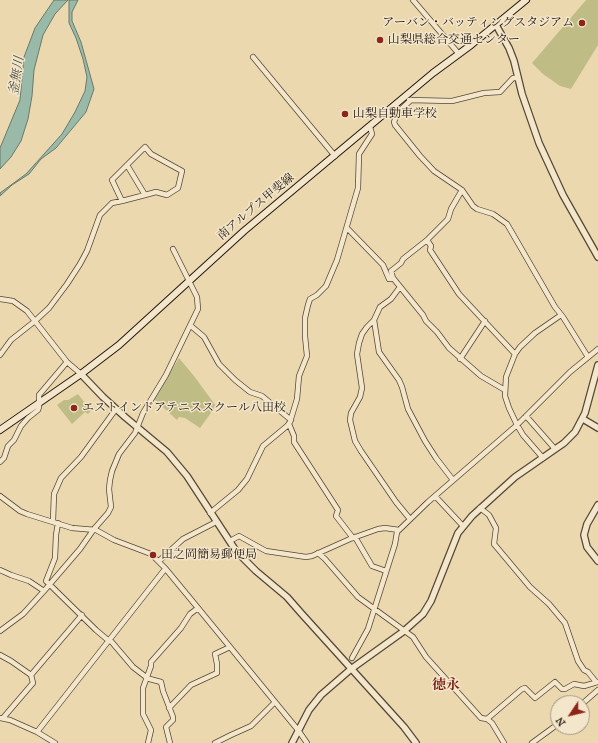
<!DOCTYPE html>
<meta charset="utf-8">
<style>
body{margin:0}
#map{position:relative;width:598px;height:743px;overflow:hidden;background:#ecd8af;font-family:"IM FELL French Canon",serif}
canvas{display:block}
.north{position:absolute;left:550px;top:695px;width:40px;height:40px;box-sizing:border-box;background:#f3e6cb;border:1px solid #9f947f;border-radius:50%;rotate:235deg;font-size:11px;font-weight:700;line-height:16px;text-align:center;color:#22180e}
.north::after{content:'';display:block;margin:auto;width:14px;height:18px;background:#8f2418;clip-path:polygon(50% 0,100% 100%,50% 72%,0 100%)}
</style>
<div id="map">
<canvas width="598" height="743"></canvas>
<div class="north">N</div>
</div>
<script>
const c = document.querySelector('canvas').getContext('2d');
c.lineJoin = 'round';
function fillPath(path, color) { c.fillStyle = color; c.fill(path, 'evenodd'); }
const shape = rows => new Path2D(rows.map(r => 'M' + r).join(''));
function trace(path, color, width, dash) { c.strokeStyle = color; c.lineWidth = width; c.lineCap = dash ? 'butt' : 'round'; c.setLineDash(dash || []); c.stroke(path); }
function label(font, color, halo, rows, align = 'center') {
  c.font = font + ' "IM FELL French Canon","Noto Serif JP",serif'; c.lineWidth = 3; c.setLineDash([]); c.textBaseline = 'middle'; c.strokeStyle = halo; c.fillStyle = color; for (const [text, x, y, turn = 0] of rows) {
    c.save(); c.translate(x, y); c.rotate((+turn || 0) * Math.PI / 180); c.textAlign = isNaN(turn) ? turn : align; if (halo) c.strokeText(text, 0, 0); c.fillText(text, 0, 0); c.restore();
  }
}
fillPath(shape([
 [586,0,598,0,598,45,571,89,560,86,543,74,532,63],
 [179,358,194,376,216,406,200,428,185,418,179,417,177,420,154,399],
 [78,394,91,411,88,414,85,412,72,424,57,405,64,400,68,400]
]), '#bfbc86');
const water = shape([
 [54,0,68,0,55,14,43,35,34,70,32,96,28,119,21,141,11,157,0,169,0,148,20,100,24,57,35,28,54,0],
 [69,0,78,0,72,12,72,21,81,42,94,89,86,112,56,148,41,159,29,174,12,185,0,196,0,193,26,174,62,134,75,112,85,91,87,77,83,59,76,38,69,23,69,0]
]);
fillPath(water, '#99baa8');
trace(water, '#69796a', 1);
const minor = shape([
 [413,0,459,54],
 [253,57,335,156],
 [409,100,452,101,484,93,500,92,513,78,518,78],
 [411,100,398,112,394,122,395,125,420,156,434,171,462,190,473,206,477,209,493,214,507,224,555,307,563,317,588,357],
 [127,165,145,195],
 [462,190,451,209,448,219,427,240,403,259,401,263,391,271,393,278,423,315,426,321,437,332,449,348,481,376,505,390],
 [347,228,383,265,389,279,393,278],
 [427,240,431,246,430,250,459,294,515,354,506,377,505,396,509,408,517,425,523,435,543,458],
 [400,287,391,299,380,307,374,320,379,352,399,380,402,387,408,409,425,441,436,458,453,480],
 [0,299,13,301,27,311,67,362,81,374],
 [374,320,367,327,362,334,359,343,357,354,362,388,360,397,351,413,350,420,355,441,361,451,396,502,410,519],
 [191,326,204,337,219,364,235,380,250,392,262,396,291,420],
 [515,354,520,347,535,333,561,315],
 [0,355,11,340,35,321,49,308,67,284,80,264,87,251,100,215,112,203,122,201,145,195,156,192,167,195,178,188,182,171,151,154,145,147,112,180,122,201],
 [460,359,485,321],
 [526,416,555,449],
 [289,424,294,436,294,442,338,510,336,516,353,538],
 [0,462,4,458,8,446,14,440,21,426,28,418,38,410,39,407,39,395,67,362],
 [0,496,20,511,27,514,72,528,96,530,114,540,151,554,165,568,198,608,298,730,307,743],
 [435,496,463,526],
 [480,508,489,515,496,528,494,544,530,587,549,604,565,623,578,661,584,670,588,672,596,682],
 [210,513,238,490,247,479,263,446,287,426,290,422,297,399,299,376,307,356,305,336,305,318,308,305,310,299,317,295,326,286,337,260,358,188,359,154,372,134,370,127],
 [53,521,54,494,61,478,81,457,116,409],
 [58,523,56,535,55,558,46,581,96,630,109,641],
 [355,537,372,566,386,571],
 [230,541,239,536,266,551,306,557,312,556,350,539,378,529,385,528,399,530],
 [318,553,325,559,358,597,413,637,426,657,481,718,487,719,522,689,525,688,535,698,555,682,562,689,565,689,574,684,584,686,598,682],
 [159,561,183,539,216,522],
 [0,570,11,575,29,581,44,591],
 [0,631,23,614,44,591,80,549,94,529,108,513,111,507,109,489,110,480,112,471,119,454,135,433,143,413,166,375,198,309,197,297,173,249],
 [110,640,133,667,146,677],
 [0,655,11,661,31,675,82,615],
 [352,658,368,629,395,544,397,532,428,502,517,425,570,372,598,349],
 [146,678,161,682,163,691,173,717,173,720,166,727,170,743],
 [582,704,598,690],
 [169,708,191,685,217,673,217,664,215,654,230,647],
 [0,718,10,720,37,732,55,743],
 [3,718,33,683,31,675],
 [487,719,492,723,504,743],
 [37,732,165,569],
 [148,743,151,730,143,714,143,688,151,666,151,662,181,628,190,614,198,608],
 [215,743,231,735,251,726,275,702],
 [532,743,558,724]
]);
const tertiary = shape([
 [496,25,509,48,514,61,522,94,539,143,563,195,598,257],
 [81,374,103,397,125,417,167,452,187,476,236,551,256,571,287,597,301,613,404,727,416,743],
 [583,419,598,428],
 [598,505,587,524,584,535,587,547,598,561],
 [292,743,309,710,321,695,351,669,404,631,423,614,431,601,458,533,472,516,515,477,564,443,575,432,585,413,598,365]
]);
const secondary = shape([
 [0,430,81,374,119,345,244,231,433,73,471,45,526,0]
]);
trace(minor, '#544836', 6);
trace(tertiary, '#544836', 8);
trace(secondary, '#22180e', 8);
trace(minor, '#f3e6cb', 4.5);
trace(tertiary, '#f3e6cb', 5.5);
trace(secondary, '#f3e6cb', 6);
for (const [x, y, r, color] of [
 [582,23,4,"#8f2418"],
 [380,40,4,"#8f2418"],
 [345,114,4,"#8f2418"],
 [74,408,4,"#8f2418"],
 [153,555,4,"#8f2418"]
]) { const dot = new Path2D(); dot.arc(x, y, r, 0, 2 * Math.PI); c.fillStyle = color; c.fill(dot); trace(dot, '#f3e6cb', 1.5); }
label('12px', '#22180e', '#f3e6cb', [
 ["アーバン・バッティングスタジアム",574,23,"right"],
 ["山梨県総合交通センター",388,40],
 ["山梨自動車学校",353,114],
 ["エストインドアテニススクール八田校",82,408],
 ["田之岡簡易郵便局",161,555]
], 'left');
label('12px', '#22180e', '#f3e6cb', [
 ["南アルプス甲斐線",256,207,-40]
]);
label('italic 13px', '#4c5144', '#f3e6cb', [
 ["釜無川",17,76,-81]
]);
label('bold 14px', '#7a1f14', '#f3e6cb', [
 ["徳永",446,686]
]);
</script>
